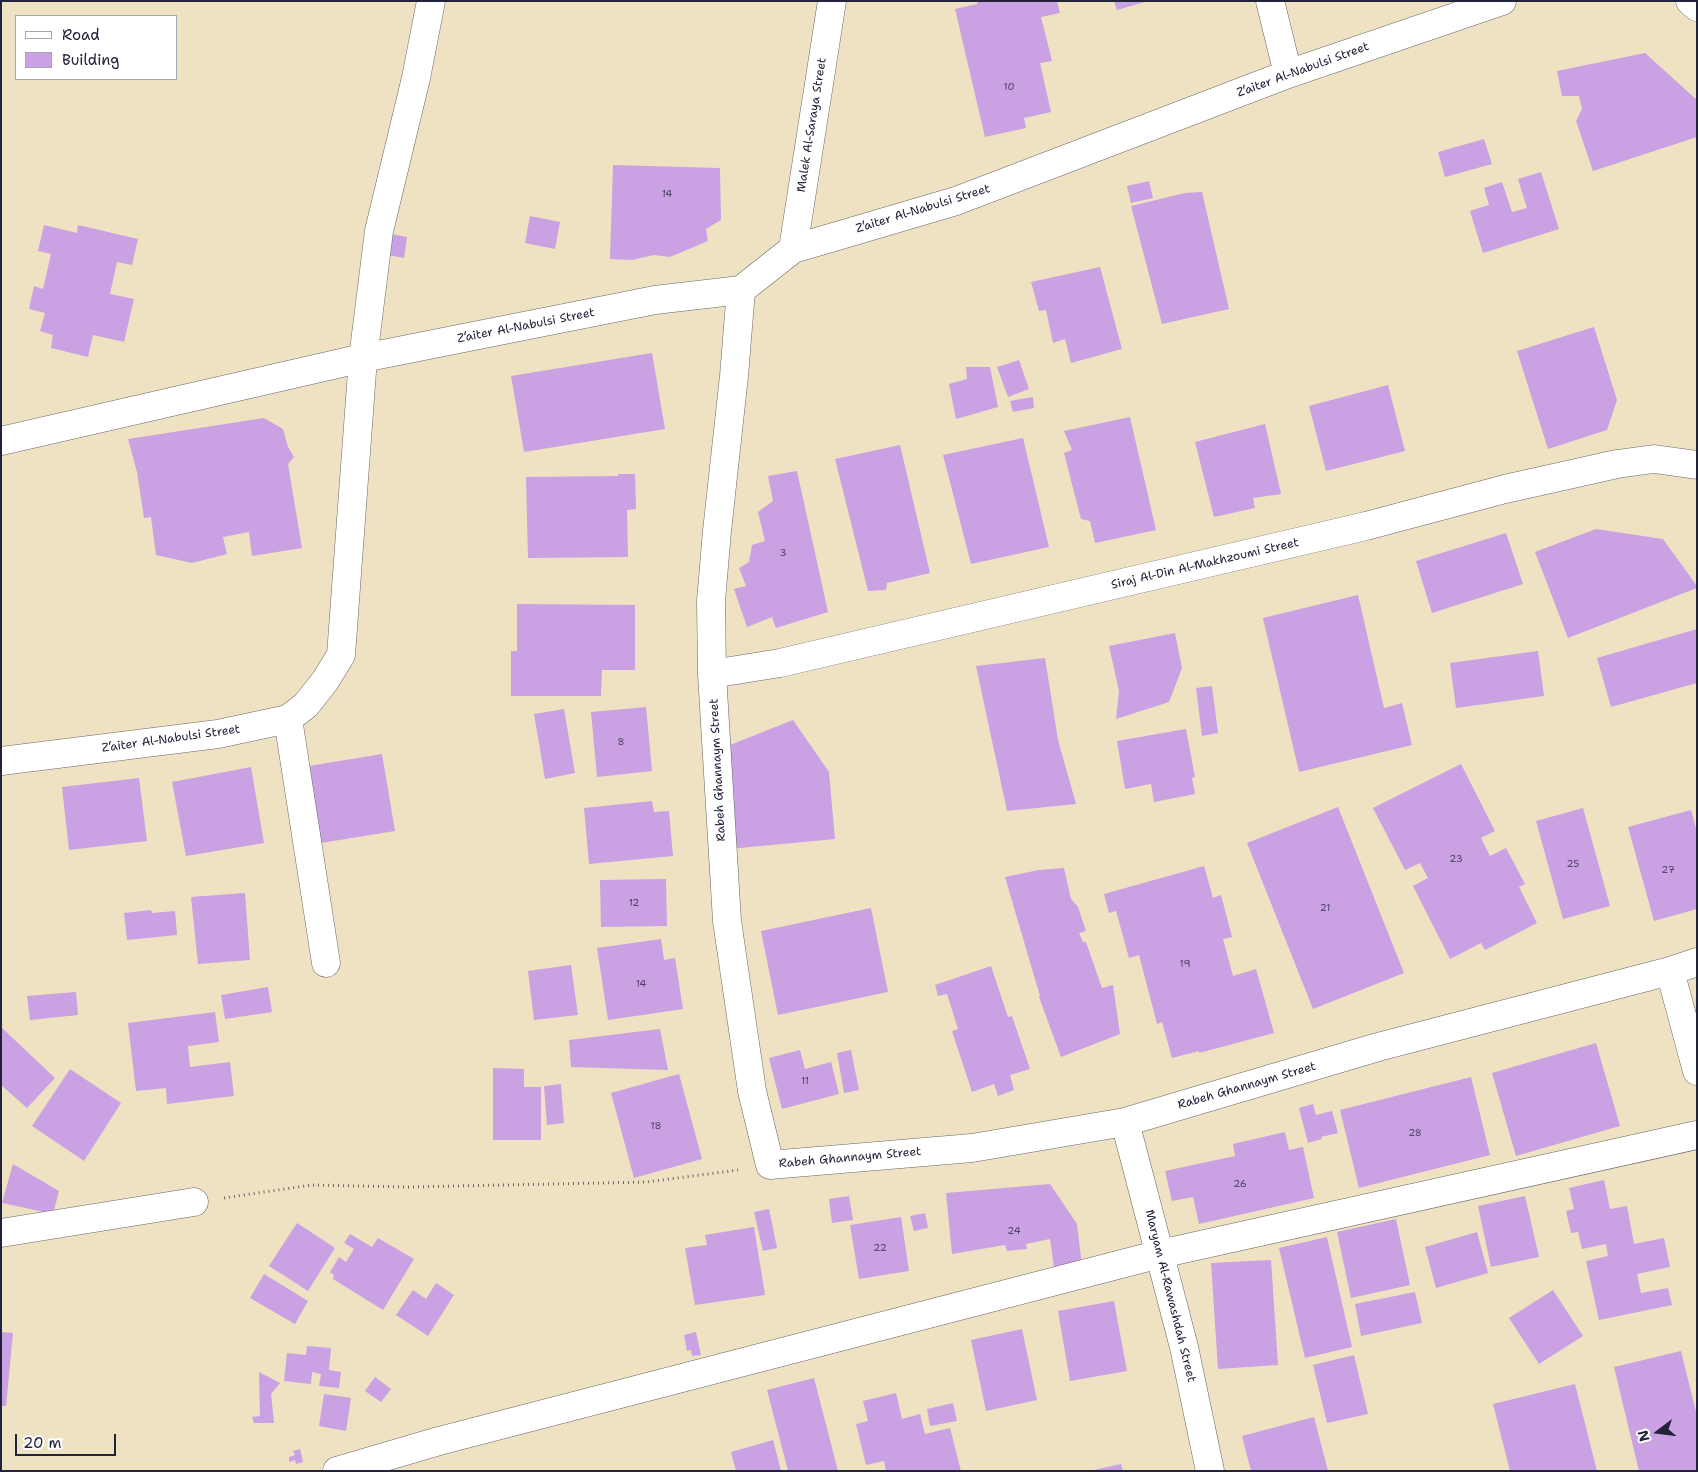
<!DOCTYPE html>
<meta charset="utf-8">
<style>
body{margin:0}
#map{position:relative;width:1698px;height:1472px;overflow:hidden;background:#eee2c2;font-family:"Shantell Sans",sans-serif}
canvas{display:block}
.frame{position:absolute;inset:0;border:2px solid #22223b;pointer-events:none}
.legend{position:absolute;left:15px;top:15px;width:162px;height:65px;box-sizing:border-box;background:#fff;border:1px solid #a7a7b1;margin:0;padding:6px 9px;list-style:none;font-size:15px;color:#22223b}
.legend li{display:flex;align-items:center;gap:10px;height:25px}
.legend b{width:25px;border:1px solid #a7a7b1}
.north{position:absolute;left:1633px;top:1407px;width:50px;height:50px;-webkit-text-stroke:4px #fff;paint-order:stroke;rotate:255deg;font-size:14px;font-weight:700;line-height:20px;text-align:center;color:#22223b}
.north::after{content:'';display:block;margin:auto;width:18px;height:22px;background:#22223b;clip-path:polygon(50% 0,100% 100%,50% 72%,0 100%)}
.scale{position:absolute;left:15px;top:1434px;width:101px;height:22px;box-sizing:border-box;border:2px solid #22223b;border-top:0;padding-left:6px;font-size:15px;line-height:18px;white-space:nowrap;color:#22223b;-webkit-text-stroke:4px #fff;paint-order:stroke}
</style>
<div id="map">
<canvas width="1698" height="1472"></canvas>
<div class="frame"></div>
<ul class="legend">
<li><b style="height:6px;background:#fff"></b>Road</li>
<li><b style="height:14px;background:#caa1e2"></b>Building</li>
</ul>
<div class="north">N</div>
<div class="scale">20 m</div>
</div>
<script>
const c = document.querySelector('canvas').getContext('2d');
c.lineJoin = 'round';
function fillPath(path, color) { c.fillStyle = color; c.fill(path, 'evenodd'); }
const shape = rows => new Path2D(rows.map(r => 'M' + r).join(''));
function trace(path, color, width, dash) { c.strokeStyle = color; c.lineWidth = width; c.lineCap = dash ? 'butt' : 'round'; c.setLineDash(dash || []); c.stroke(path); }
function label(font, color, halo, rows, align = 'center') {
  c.font = font + ' "Shantell Sans",sans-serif'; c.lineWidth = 4; c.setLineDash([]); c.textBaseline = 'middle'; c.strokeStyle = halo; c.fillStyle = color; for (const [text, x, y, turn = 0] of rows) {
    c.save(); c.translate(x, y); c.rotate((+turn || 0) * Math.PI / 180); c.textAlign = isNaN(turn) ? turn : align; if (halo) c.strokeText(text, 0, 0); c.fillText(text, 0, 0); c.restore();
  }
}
fillPath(shape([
 [977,1,1057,1,1060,13,1041,17,1052,61,1040,63,1051,112,1024,118,1026,128,985,137,955,9,977,4],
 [1114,1,1144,1,1145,2,1117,10],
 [1645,53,1697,100,1697,137,1593,171,1576,121,1582,109,1579,96,1562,96,1557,71],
 [1484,139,1492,164,1445,177,1438,152],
 [613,165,720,168,721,220,706,229,708,241,670,257,654,255,632,260,610,259],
 [1541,172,1559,229,1483,253,1470,211,1489,205,1484,188,1502,182,1512,212,1527,208,1518,179],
 [1149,181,1153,198,1131,203,1127,186],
 [1202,192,1229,309,1162,324,1131,206,1185,193],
 [530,216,560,222,555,249,525,243],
 [44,225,77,233,78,225,138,239,132,265,117,262,110,294,134,299,124,342,93,335,88,357,51,348,53,335,40,331,45,313,29,309,34,286,43,289,51,254,38,251],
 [381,232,407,237,404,258,377,253],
 [1100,267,1122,349,1071,363,1065,339,1053,343,1046,310,1039,311,1031,282],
 [1594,327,1617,400,1607,430,1548,449,1517,351],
 [652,353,665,429,524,452,511,376],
 [1019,360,1029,389,1008,397,997,367],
 [966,367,990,367,998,407,956,419,949,384,967,379],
 [1388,385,1405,451,1326,471,1309,406],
 [1033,397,1034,408,1013,412,1010,401],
 [1130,417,1156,530,1095,543,1090,521,1081,519,1064,453,1072,450,1064,431],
 [264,418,283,429,288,447,294,457,288,464,302,548,252,556,249,532,223,537,227,554,192,563,156,555,151,517,144,518,137,472,128,439],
 [1265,424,1281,494,1253,498,1255,508,1214,517,1195,442],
 [1023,438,1049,547,971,564,943,455],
 [900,445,930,573,887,583,886,590,868,591,835,459],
 [797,471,828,612,776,628,772,617,747,627,734,589,746,586,739,568,749,562,752,545,765,541,758,512,773,501,768,476],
 [618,474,635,474,636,509,627,510,628,557,528,558,526,477,618,476],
 [1596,529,1663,539,1697,586,1697,588,1568,638,1535,552],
 [1506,533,1523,584,1432,613,1416,561],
 [1358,595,1384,708,1402,703,1412,745,1299,772,1263,618],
 [517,604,635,605,635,670,602,670,601,696,511,696,511,651,517,651],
 [1697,629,1697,683,1611,707,1597,658],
 [1175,633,1182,668,1169,702,1116,719,1119,691,1109,646],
 [1538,651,1544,696,1456,708,1450,663],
 [1045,658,1058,740,1076,804,1007,811,976,666],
 [1212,686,1218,733,1202,736,1196,688],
 [646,707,652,771,597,777,591,712],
 [564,709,575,773,545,779,534,714],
 [793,720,829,772,835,839,729,849,720,749],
 [1186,729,1195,777,1192,778,1195,794,1154,802,1151,784,1125,789,1117,741],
 [382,754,395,831,321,843,309,766],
 [1461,764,1495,831,1481,838,1490,856,1506,848,1525,884,1519,887,1537,923,1485,950,1481,943,1450,959,1413,886,1428,878,1420,863,1405,870,1373,808],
 [251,767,264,843,186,856,172,782],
 [139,778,147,841,69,850,62,787],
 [652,801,654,812,669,811,673,856,589,864,584,808],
 [1338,807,1404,973,1313,1009,1247,843],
 [1583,808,1610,906,1563,919,1536,821],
 [1691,810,1697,832,1697,909,1654,921,1628,827],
 [1204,866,1213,898,1221,895,1232,937,1223,939,1233,976,1256,969,1274,1033,1199,1053,1199,1051,1172,1058,1162,1022,1157,1024,1139,955,1129,958,1116,911,1109,913,1104,894],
 [1064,868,1071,899,1078,907,1086,931,1079,933,1083,942,1086,942,1102,988,1113,985,1120,1034,1061,1057,1039,997,1040,996,1005,877,1039,870],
 [666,879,667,926,601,927,600,880],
 [245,893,250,960,198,964,191,897],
 [871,908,888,992,778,1015,761,931],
 [151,910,152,913,175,911,177,935,127,940,124,913],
 [661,939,664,960,675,958,683,1009,608,1020,597,948],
 [571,965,578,1015,534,1020,528,971],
 [991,966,1008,1017,1012,1016,1030,1069,1010,1075,1014,1090,998,1096,994,1084,972,1092,952,1031,958,1029,947,994,938,996,935,985],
 [268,987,272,1012,225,1019,221,995],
 [76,992,78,1015,30,1020,27,996],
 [215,1012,219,1042,188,1046,190,1067,230,1062,234,1096,167,1104,166,1088,136,1091,128,1023],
 [1,1027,55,1078,27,1108,1,1085],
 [660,1029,668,1070,571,1067,569,1040],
 [1596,1043,1620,1126,1516,1156,1492,1073],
 [800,1050,805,1069,831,1062,839,1094,782,1109,769,1058],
 [851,1050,859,1090,844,1093,837,1053],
 [493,1068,524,1069,524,1087,541,1087,541,1140,493,1140],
 [70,1069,121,1103,84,1161,32,1126],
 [679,1074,702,1159,634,1178,611,1093],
 [1471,1077,1490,1155,1359,1188,1340,1110],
 [561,1084,564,1123,547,1125,544,1086],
 [1313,1104,1316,1115,1332,1111,1338,1133,1321,1137,1322,1139,1308,1143,1299,1108],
 [1285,1132,1289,1150,1303,1147,1314,1198,1199,1224,1193,1197,1172,1201,1165,1171,1235,1156,1233,1144],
 [13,1164,59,1191,53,1214,2,1203],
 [1604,1180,1610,1209,1627,1206,1634,1244,1664,1238,1670,1267,1637,1274,1641,1293,1668,1288,1672,1305,1599,1320,1586,1261,1608,1256,1606,1244,1582,1249,1578,1232,1571,1233,1566,1211,1574,1209,1569,1188],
 [1050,1184,1077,1224,1082,1266,1055,1275,1050,1239,1026,1244,1027,1249,1007,1251,1005,1245,952,1254,946,1193],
 [849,1196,853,1220,832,1223,829,1199],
 [1525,1196,1539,1257,1491,1267,1478,1206],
 [769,1209,777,1248,763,1251,754,1212],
 [925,1213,928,1228,914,1231,910,1216],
 [901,1217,909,1271,859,1279,850,1225],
 [1396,1219,1410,1285,1351,1298,1337,1232],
 [297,1223,335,1248,308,1291,269,1266],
 [754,1227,765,1295,695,1305,685,1248,707,1245,705,1235],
 [1477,1232,1488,1273,1436,1288,1425,1247],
 [350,1234,372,1247,378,1238,414,1259,383,1310,333,1279,334,1275,330,1272,339,1257,346,1262,354,1249,344,1243],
 [1327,1237,1352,1347,1305,1358,1279,1248],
 [1271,1260,1278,1365,1218,1369,1211,1263],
 [264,1274,308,1301,295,1324,250,1298],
 [436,1283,454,1295,428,1336,396,1315,413,1290,426,1299],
 [1553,1290,1583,1336,1539,1364,1509,1318],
 [1415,1292,1422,1323,1361,1336,1355,1304],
 [1114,1301,1127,1371,1070,1381,1058,1311],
 [1022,1329,1037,1400,986,1411,971,1340],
 [1,1332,13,1333,6,1406,1,1406],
 [696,1332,701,1355,692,1356,691,1350,687,1351,684,1335],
 [307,1346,331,1348,329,1370,341,1372,339,1388,319,1386,321,1374,312,1372,311,1384,284,1381,287,1353,306,1355],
 [1681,1351,1697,1416,1697,1471,1639,1471,1614,1367],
 [1354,1355,1368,1414,1327,1423,1313,1365],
 [259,1372,280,1383,271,1394,274,1423,254,1423,252,1417,260,1416],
 [375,1377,391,1389,381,1402,365,1391],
 [814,1378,838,1471,788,1471,767,1390],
 [1575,1384,1597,1471,1510,1471,1493,1404],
 [896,1393,902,1419,920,1414,925,1434,950,1428,961,1471,886,1471,884,1461,866,1465,856,1424,868,1421,863,1401],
 [324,1394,351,1398,346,1431,319,1426],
 [953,1403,957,1421,930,1426,927,1409],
 [1314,1417,1328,1471,1251,1471,1242,1436],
 [773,1440,781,1471,736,1471,731,1452],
 [300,1449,303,1462,296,1464,295,1460,289,1462,289,1457,295,1455,293,1451],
 [1121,1464,1123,1471,1094,1471,1094,1470]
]), '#caa1e2');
const street = shape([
 [1270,1,1288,74],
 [1690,1,1697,7],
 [793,249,832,1],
 [741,290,734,376,717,531,711,601,712,674,727,921,752,1091,770,1165,972,1148,1125,1122,1378,1047,1670,971,1697,962],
 [1,441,363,358,655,300,741,290,793,249,956,201,1288,74,1502,1],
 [712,674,780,663,1366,526,1505,489,1617,464,1654,459,1697,465],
 [288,719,326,963],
 [1,761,218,734,288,719,306,705,325,681,341,655,363,358,379,231,416,78,431,1],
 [1670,971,1697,1071],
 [1125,1122,1184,1347,1210,1471],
 [1,1233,194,1202],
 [337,1471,439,1441,1160,1254,1697,1135]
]);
trace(street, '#69656a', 29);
trace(shape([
 [224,1198,311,1185,409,1187,647,1182,738,1170]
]), '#69656a', 3, [1, 4]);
trace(street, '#fff', 28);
label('10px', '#4c4265', null, [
 ["10",1009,87],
 ["14",667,194],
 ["3",783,553],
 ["8",621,742],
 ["23",1456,859],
 ["25",1573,864],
 ["27",1668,870],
 ["12",634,903],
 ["21",1325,908],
 ["19",1185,964],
 ["14",641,984],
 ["11",805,1081],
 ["18",656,1126],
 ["28",1415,1133],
 ["26",1240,1184],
 ["24",1014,1231],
 ["22",880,1248]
]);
label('12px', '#22223b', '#fff', [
 ["Z‘aiter Al-Nabulsi Street",1303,70,-20],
 ["Malek Al-Saraya Street",812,125,-81],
 ["Z‘aiter Al-Nabulsi Street",923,209,-17],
 ["Z‘aiter Al-Nabulsi Street",526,326,-11],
 ["Siraj Al-Din Al-Makhzoumi Street",1205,564,-13],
 ["Z‘aiter Al-Nabulsi Street",171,739,-8],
 ["Rabeh Ghannaym Street",718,770,-93],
 ["Rabeh Ghannaym Street",1247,1086,-16],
 ["Rabeh Ghannaym Street",850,1158,-5],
 ["Maryam Al-Rawashdah Street",1170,1296,76]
]);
</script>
